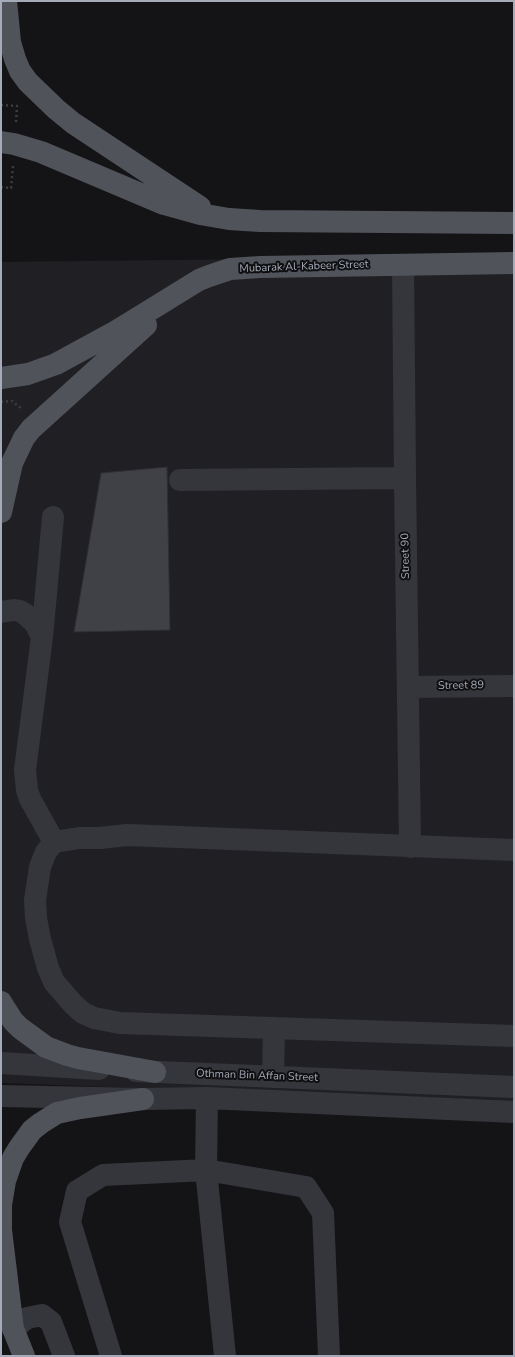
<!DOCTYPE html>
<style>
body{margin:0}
#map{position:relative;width:515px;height:1357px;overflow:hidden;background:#141416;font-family:"Nunito Sans",sans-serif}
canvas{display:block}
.frame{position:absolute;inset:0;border:2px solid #a5abb8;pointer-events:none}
</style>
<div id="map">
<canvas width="515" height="1357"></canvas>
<div class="frame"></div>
</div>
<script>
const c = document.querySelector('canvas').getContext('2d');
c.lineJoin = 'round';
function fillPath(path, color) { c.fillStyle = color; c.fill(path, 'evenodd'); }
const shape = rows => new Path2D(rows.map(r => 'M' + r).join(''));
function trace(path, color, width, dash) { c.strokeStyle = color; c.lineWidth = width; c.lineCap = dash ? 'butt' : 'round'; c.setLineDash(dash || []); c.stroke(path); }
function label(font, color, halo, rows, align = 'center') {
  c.font = font + ' "Nunito Sans",sans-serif'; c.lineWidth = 4; c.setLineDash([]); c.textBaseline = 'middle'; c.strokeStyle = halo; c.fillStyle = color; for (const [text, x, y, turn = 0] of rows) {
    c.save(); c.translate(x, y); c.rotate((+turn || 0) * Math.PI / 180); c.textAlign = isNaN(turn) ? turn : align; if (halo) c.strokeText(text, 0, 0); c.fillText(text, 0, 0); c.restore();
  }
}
fillPath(shape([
 [514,256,514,1102,1,1083,1,262]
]), '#202024');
const building = shape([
 [167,467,170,630,74,632,101,473,167,467]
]);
fillPath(building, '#404147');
trace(building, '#2e2e33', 1);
trace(shape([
 [1,105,17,106,16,123],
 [1,187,11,188,13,166],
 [1,402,12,401,22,409]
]), '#3b3d43', 2.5, [2, 3]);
trace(shape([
 [403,265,405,478,410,847],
 [180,480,405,478],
 [53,517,42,637,25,770,27,790,30,799,54,842],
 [1,612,14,610,20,611,25,614,35,623,42,637],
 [408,687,514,686],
 [514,850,127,835,100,838,79,838,54,842,46,852,40,867,35,900,36,918,40,939,48,968,54,982,73,1004,83,1013,94,1018,120,1023,514,1036],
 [1,1063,99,1069],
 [136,1071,514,1087],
 [273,1077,274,1028],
 [1,1096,143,1099,207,1098,514,1112],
 [207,1098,206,1170,225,1356],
 [13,1329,27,1318,42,1315,51,1322,64,1356],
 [111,1356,70,1222,77,1191,103,1175,206,1170,306,1187,323,1213,329,1356]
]), '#35363c', 22);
trace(shape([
 [6,1,10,42,15,59,20,71,28,82,56,109,73,123,200,207],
 [1,142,14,144,41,152,164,204,200,214,229,219,260,221,514,223],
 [1,378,28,374,56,364,113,333,199,280,209,276,230,269,260,267,514,263],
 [1,512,12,463,24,438,31,429,146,325],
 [1,1002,13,1021,20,1028,46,1047,67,1055,78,1058,155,1072],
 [8,1316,24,1356],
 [13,1329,1,1230,1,1205,5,1181,13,1158,19,1148,32,1130,41,1123,57,1113,80,1108,143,1099]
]), '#51535b', 22);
label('11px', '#a5abb8', '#0f0f11', [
 ["Mubarak Al-Kabeer Street",304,267,-2],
 ["Street 90",406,556,-91],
 ["Street 89",461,686,-1],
 ["Othman Bin Affan Street",257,1076,2]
]);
</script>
